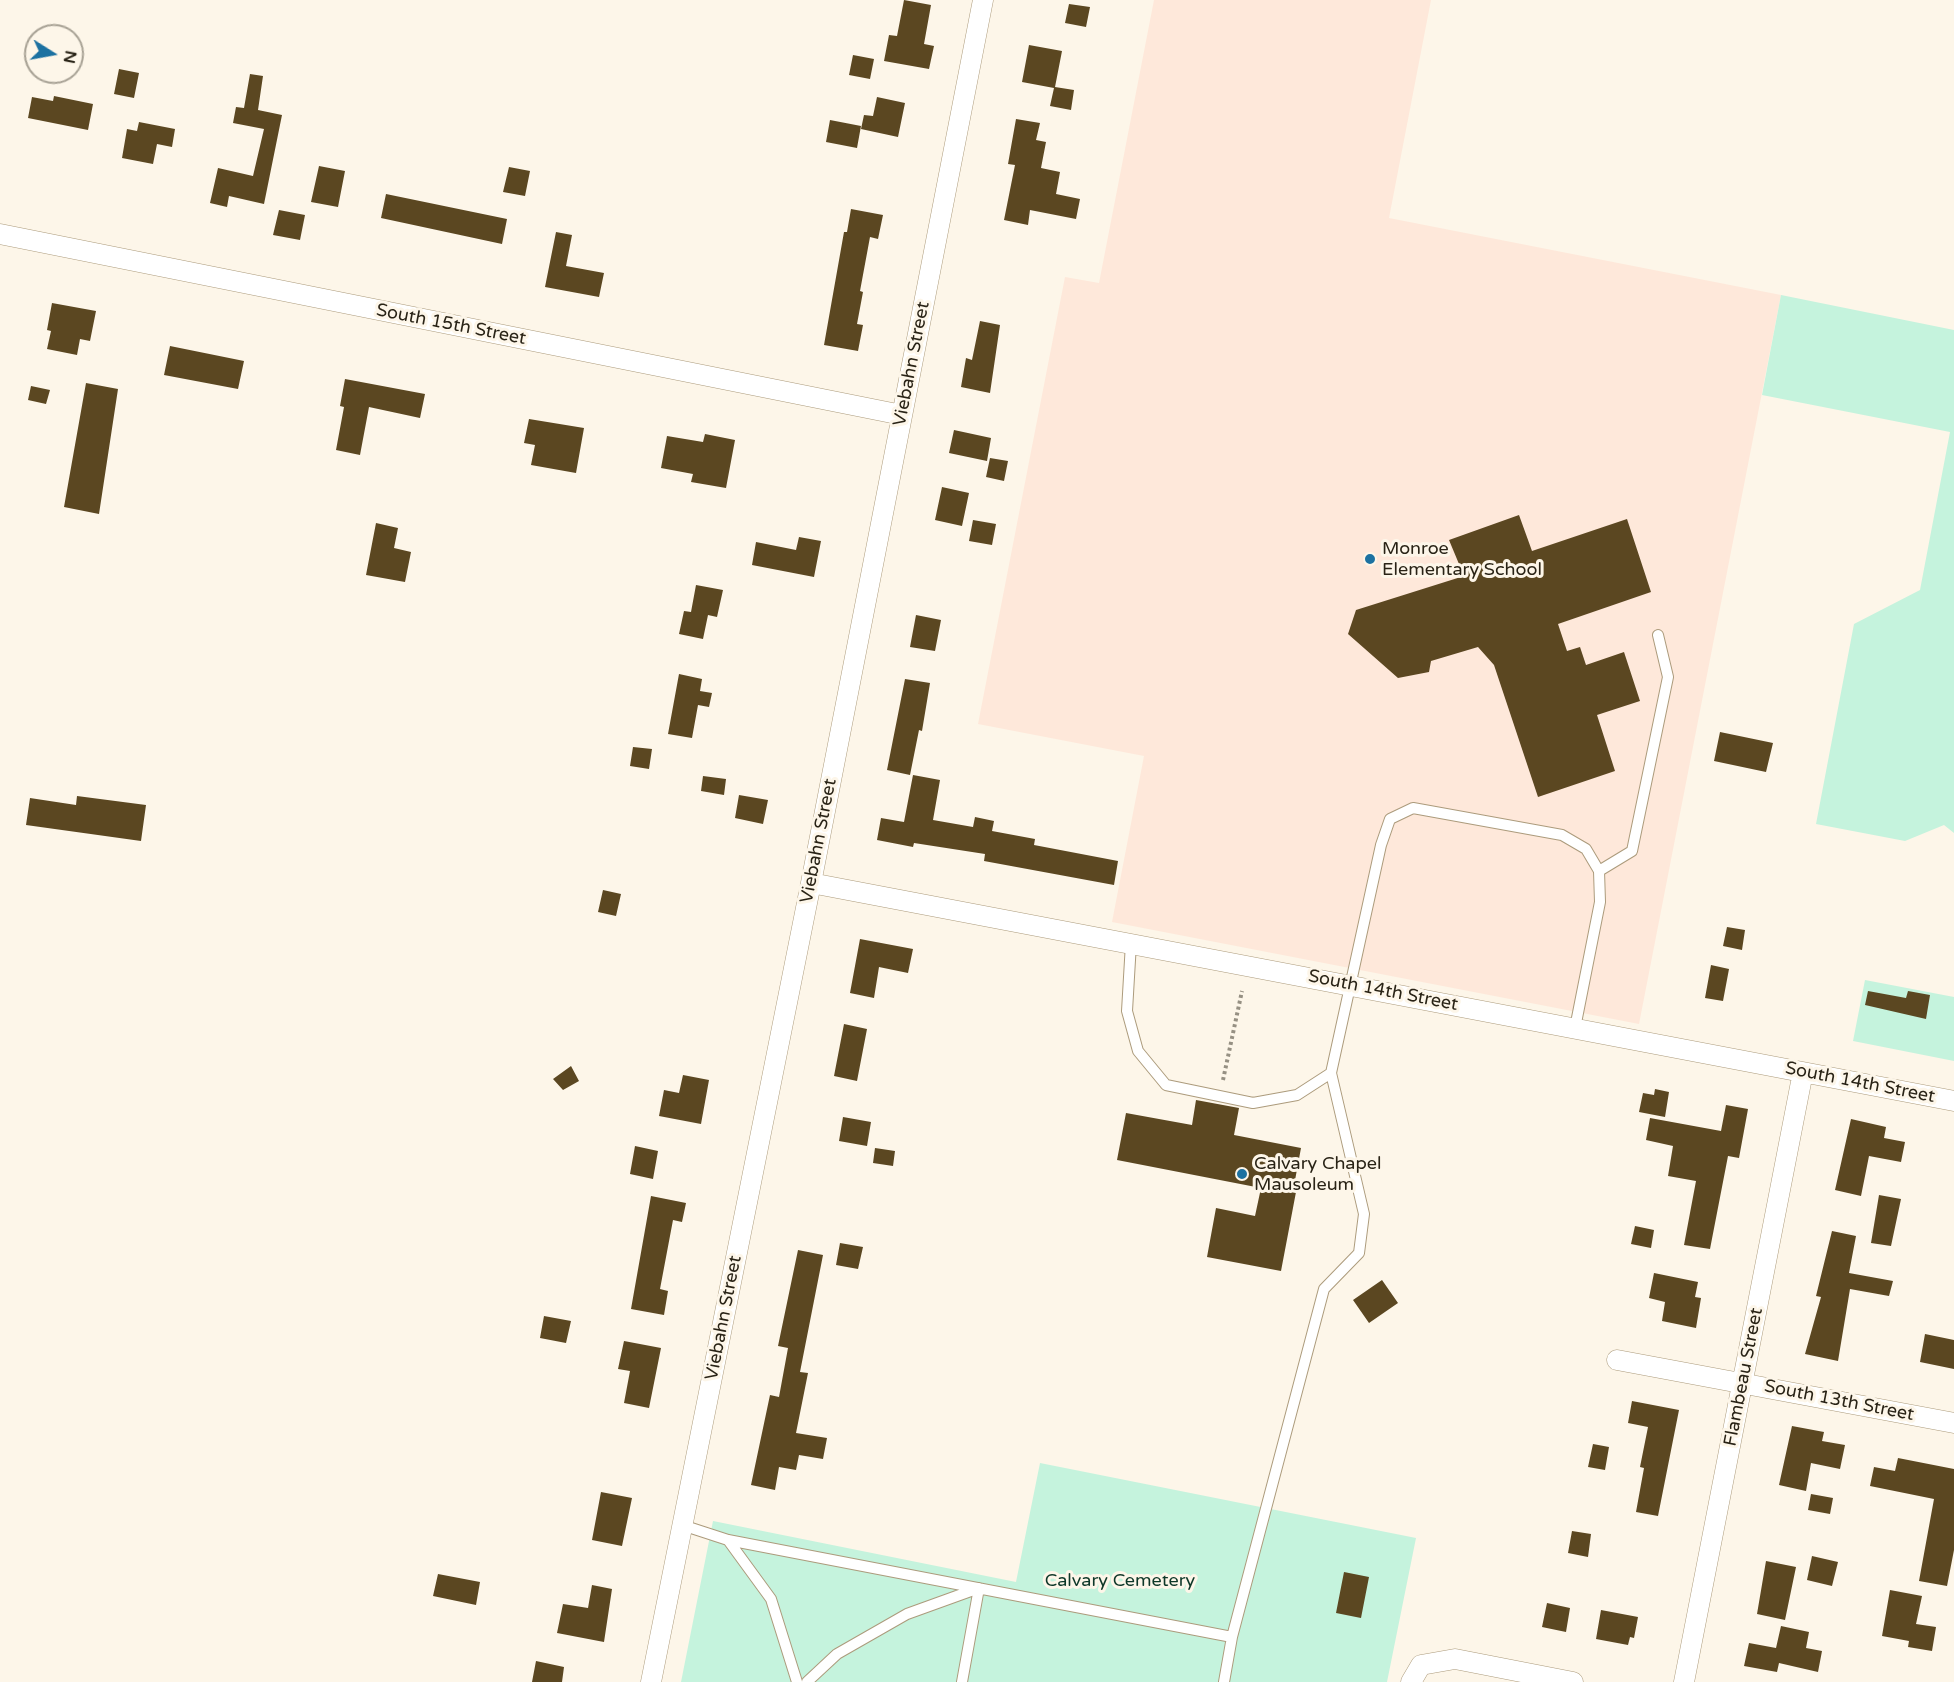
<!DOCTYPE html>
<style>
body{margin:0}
#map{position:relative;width:1954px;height:1682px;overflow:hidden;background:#fdf6e9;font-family:"Varela Round",sans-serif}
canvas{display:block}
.north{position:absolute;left:24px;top:24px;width:60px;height:60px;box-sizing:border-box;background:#fdf6e9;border:2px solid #a8a295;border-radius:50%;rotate:101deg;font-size:16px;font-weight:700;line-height:24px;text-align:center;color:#292316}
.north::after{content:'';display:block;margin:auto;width:21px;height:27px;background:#1c71a1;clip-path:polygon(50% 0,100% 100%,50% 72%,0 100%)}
</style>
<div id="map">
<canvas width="1954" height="1682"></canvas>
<div class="north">N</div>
</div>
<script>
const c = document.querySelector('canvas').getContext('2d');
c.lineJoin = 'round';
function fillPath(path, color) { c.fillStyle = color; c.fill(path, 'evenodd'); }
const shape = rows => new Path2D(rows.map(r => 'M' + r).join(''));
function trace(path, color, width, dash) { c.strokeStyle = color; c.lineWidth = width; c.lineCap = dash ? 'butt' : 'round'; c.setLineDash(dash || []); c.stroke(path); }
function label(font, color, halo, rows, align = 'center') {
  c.font = font + ' "Varela Round",sans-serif'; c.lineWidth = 6; c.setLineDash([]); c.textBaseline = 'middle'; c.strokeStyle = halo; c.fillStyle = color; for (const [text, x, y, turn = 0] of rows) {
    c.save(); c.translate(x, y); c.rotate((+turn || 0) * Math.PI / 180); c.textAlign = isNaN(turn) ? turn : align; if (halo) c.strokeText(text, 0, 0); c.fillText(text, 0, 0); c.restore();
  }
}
fillPath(shape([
 [1154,0,1431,0,1389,218,1781,295,1639,1024,1112,922,1144,756,978,724,1065,277,1099,283]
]), '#fee8da');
fillPath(shape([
 [1781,295,1954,330,1954,833,1944,825,1905,841,1816,824,1854,624,1920,590,1950,432,1762,395],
 [1865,980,1954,997,1954,1061,1853,1041],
 [1040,1463,1416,1538,1387,1682,681,1682,713,1521,1016,1582]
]), '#c5f3dd');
fillPath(shape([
 [904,0,931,5,924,44,934,46,929,69,884,61,889,35,897,36],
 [1069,4,1090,7,1086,27,1065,23],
 [1029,45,1062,51,1055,87,1074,90,1071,110,1050,106,1054,88,1022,82],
 [853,55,874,59,870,79,849,75],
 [119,69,139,73,134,98,114,94],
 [250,74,263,76,258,110,282,115,264,204,229,196,227,207,210,203,218,168,253,176,264,129,233,123,236,107,244,108],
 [54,96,93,104,88,130,28,118,32,97,53,101],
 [877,97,905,103,898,137,861,129,864,115,873,116],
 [1016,119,1040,123,1036,140,1046,142,1041,168,1060,172,1056,194,1080,199,1076,219,1030,210,1028,225,1004,220,1015,165,1008,164],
 [830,120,861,126,857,148,826,142],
 [139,122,175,129,172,147,157,144,153,164,122,158,127,129,137,131],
 [319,166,345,171,338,207,311,202],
 [509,167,530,171,525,196,503,192],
 [386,194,507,219,502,244,381,218],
 [851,209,883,215,878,239,870,237,860,291,863,292,857,324,863,325,858,351,824,345,844,232,847,232],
 [279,210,305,215,300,240,273,235],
 [556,232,572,235,566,266,604,273,599,297,545,287],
 [52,303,96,311,90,341,80,339,77,355,47,349,51,331,47,330],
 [980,321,1000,325,990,393,961,387,966,358,972,360],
 [170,346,244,361,238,389,164,375],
 [345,379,425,394,420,418,369,407,360,455,336,450,344,407,340,406],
 [86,383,118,389,99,514,64,507],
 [31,386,50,390,46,404,28,400],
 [529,419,584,428,576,473,531,465,535,445,524,443],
 [954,430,991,438,987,461,949,453],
 [705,434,735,440,726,488,691,482,693,474,661,468,667,436,703,442],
 [990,458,1008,461,1004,481,986,477],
 [942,487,969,493,962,526,935,520],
 [1519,515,1532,551,1627,519,1651,592,1558,624,1567,651,1580,647,1586,665,1624,652,1640,701,1597,715,1615,771,1538,797,1494,665,1478,647,1431,661,1429,672,1398,678,1348,634,1356,610,1464,576,1449,540],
 [973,520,996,524,992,545,969,541],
 [376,523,398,528,394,548,411,552,405,582,366,575],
 [799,537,821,541,814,577,752,565,756,542,796,550],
 [696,585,723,590,717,617,708,615,703,639,679,634,684,611,691,612],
 [916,615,941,620,935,651,910,647],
 [679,674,702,679,700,691,712,693,709,707,698,705,692,738,668,734],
 [905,679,930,683,922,731,919,730,910,775,887,770],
 [1720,732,1773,743,1766,772,1714,761],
 [633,747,652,749,649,769,630,766],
 [913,775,940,780,933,820,973,827,975,817,994,821,992,831,1035,839,1034,845,1118,861,1114,885,984,861,985,854,914,843,913,847,877,840,881,818,904,822],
 [703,776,726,779,724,795,701,791],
 [739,795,768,800,763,824,735,818],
 [77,796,146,805,141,841,26,825,30,798,76,805],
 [603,890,621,894,616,916,598,912],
 [1727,927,1745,930,1742,950,1723,946],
 [860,939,913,949,908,973,879,967,874,998,850,993],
 [1711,965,1729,969,1723,1001,1705,998],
 [1868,991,1906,998,1908,991,1930,995,1926,1019,1865,1005],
 [844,1024,867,1029,857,1081,834,1076],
 [571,1066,579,1081,563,1090,553,1079],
 [683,1075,709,1080,701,1124,659,1116,664,1090,679,1093],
 [1655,1089,1669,1092,1665,1117,1639,1112,1643,1093,1654,1095],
 [1196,1100,1239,1108,1234,1135,1301,1148,1293,1191,1296,1192,1281,1271,1207,1257,1216,1208,1255,1216,1261,1188,1117,1160,1126,1113,1192,1125],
 [1726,1105,1748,1109,1739,1158,1728,1156,1710,1249,1684,1245,1696,1181,1668,1176,1673,1146,1646,1140,1650,1118,1721,1131],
 [843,1117,871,1122,867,1146,839,1141],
 [1851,1119,1886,1127,1884,1138,1905,1142,1901,1162,1869,1156,1861,1196,1835,1190],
 [635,1146,658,1151,653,1179,630,1174],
 [875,1148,895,1151,893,1166,873,1163],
 [1879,1195,1901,1199,1891,1246,1871,1243],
 [651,1196,686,1203,682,1222,673,1220,660,1289,668,1291,664,1315,631,1309],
 [1635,1226,1654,1230,1651,1248,1631,1244],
 [1832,1231,1856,1236,1849,1273,1893,1281,1889,1296,1850,1289,1838,1361,1805,1354,1821,1297,1816,1296],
 [840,1243,863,1247,858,1269,836,1265],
 [798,1250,823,1255,800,1372,808,1373,796,1433,827,1438,823,1459,799,1455,796,1470,779,1467,775,1490,751,1485,770,1395,779,1397,788,1348,778,1346],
 [1654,1273,1698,1282,1695,1297,1701,1298,1696,1328,1662,1321,1665,1302,1649,1298],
 [1382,1280,1398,1303,1369,1323,1353,1300],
 [544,1316,571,1321,566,1343,540,1338],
 [1925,1334,1954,1340,1954,1369,1920,1362],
 [624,1341,661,1348,649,1408,624,1403,630,1371,618,1369],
 [1632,1401,1679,1410,1658,1516,1636,1512,1644,1468,1640,1467,1648,1427,1628,1423],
 [1792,1426,1824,1432,1822,1441,1845,1445,1840,1469,1811,1463,1806,1491,1779,1485],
 [1593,1444,1609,1447,1605,1470,1588,1467],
 [1898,1458,1954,1469,1954,1550,1947,1586,1919,1581,1934,1499,1870,1486,1874,1467,1895,1471],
 [601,1492,632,1498,622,1546,592,1540],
 [1811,1494,1833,1498,1830,1514,1808,1510],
 [1572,1531,1591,1534,1588,1557,1568,1553],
 [1812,1556,1838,1562,1832,1586,1807,1580],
 [1766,1561,1796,1567,1785,1620,1757,1614],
 [1344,1572,1369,1577,1361,1618,1336,1613],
 [438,1574,480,1582,476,1605,433,1596],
 [592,1585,612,1589,604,1642,557,1633,563,1604,588,1608],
 [1890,1590,1922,1596,1916,1624,1936,1627,1932,1651,1908,1647,1909,1641,1882,1636],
 [1547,1603,1570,1608,1566,1632,1542,1627],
 [1601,1610,1638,1617,1634,1638,1630,1637,1628,1645,1596,1639],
 [1781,1626,1809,1632,1806,1648,1822,1651,1818,1672,1779,1663,1777,1672,1744,1666,1749,1643,1776,1648],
 [536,1661,564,1667,562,1682,532,1682]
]), '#5b4721');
const service = shape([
 [1599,871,1632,851,1668,677,1658,635],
 [1131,943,1127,1011,1138,1051,1166,1085,1253,1103,1297,1095,1331,1073],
 [682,1525,728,1540,1232,1637],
 [728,1540,771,1599,797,1682],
 [807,1682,837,1654,907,1614,979,1588,962,1682],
 [1224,1682,1232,1637,1324,1289,1359,1253,1364,1214,1331,1073,1381,845,1390,819,1413,808,1562,835,1586,849,1599,871,1600,902,1575,1028]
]);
const minor = shape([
 [0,234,902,415],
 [811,883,1954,1101],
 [1617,1360,1954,1423],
 [651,1682,811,883,983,0],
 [1411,1682,1421,1665,1455,1659,1573,1682],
 [1684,1682,1803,1072]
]);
trace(service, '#ac9b7c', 12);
trace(minor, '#ac9b7c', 21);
trace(shape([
 [1223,1080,1242,991]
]), '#969083', 4, [3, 3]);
trace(service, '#fff', 10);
trace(minor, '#fff', 20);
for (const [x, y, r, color] of [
 [1370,559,6,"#1c71a1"],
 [1242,1174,6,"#1c71a1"]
]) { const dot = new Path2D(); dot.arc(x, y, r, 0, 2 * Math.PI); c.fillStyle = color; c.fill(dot); trace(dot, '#fdf6e9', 2); }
label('18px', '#292316', '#fdf6e9', [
 ["South 15th Street",451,325,11],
 ["Viebahn Street",912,364,-79],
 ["Viebahn Street",819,841,-79],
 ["South 14th Street",1383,991,11],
 ["South 14th Street",1860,1083,11],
 ["Viebahn Street",724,1318,-79],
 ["Flambeau Street",1744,1377,-79],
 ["South 13th Street",1839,1401,11]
]);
label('18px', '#292316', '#fdf6e9', [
 ["Monroe",1382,549],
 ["Elementary School",1382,570],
 ["Calvary Chapel",1254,1164],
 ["Mausoleum",1254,1185]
], 'left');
label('18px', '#0d3728', '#fdf6e9', [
 ["Calvary Cemetery",1120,1581]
]);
</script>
